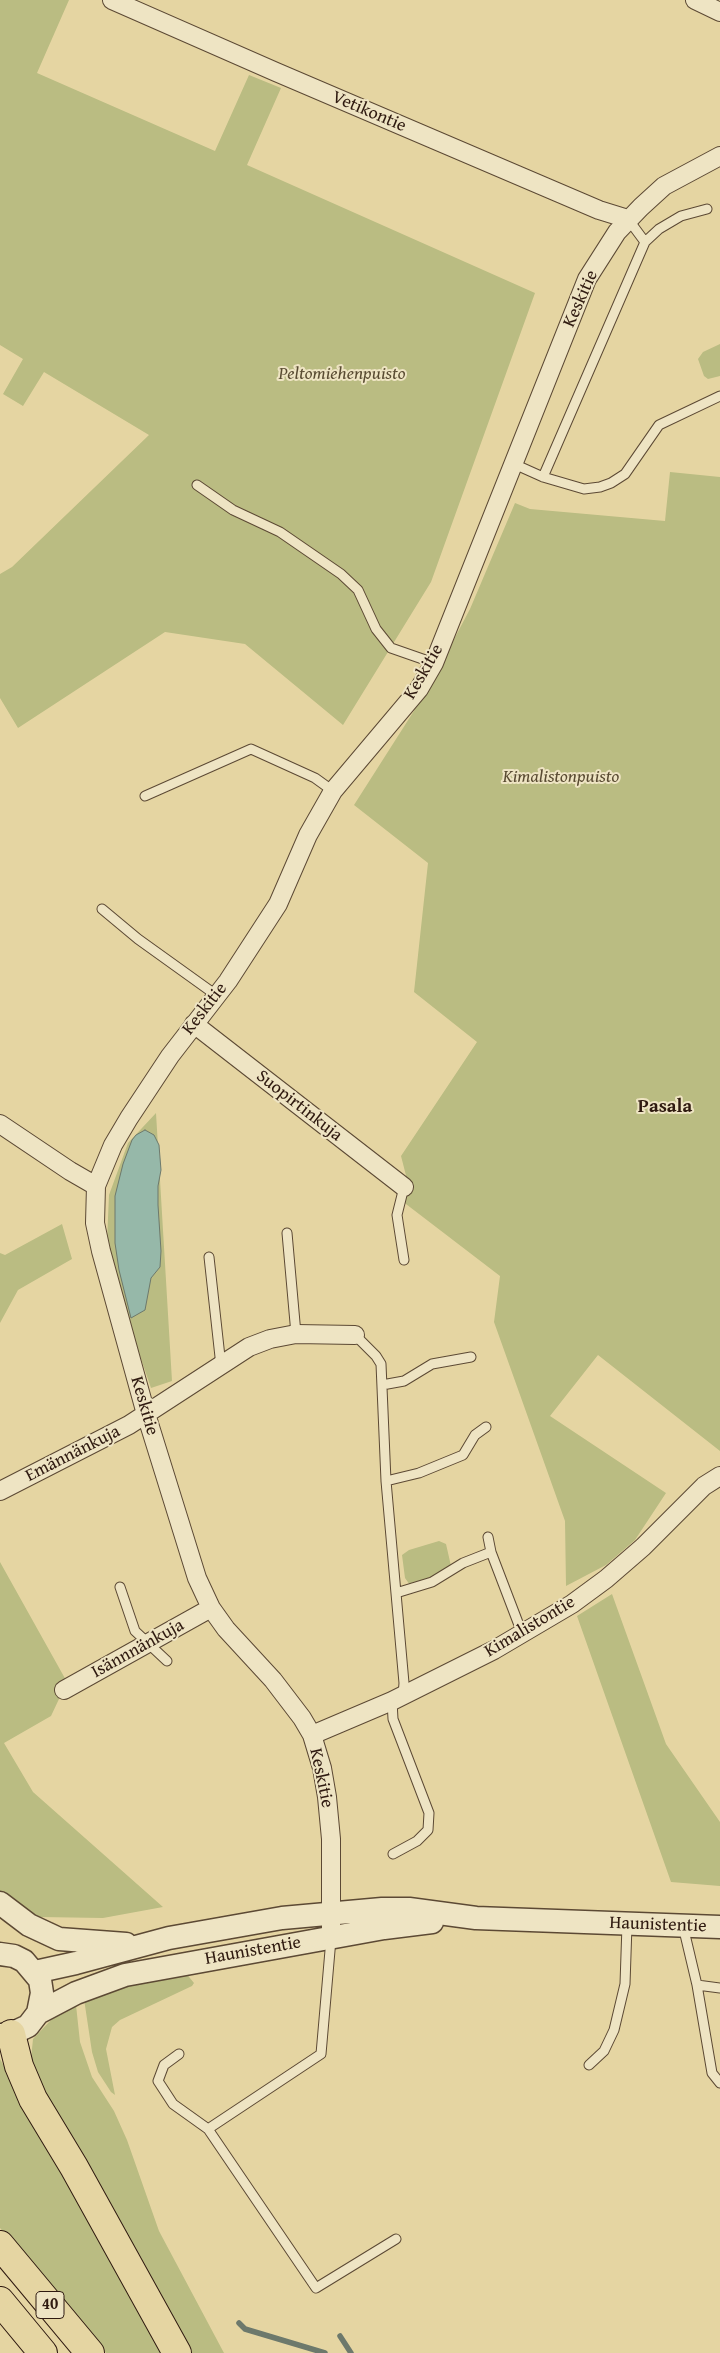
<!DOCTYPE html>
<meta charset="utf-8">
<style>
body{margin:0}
canvas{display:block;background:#e5d5a2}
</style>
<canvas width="720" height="2353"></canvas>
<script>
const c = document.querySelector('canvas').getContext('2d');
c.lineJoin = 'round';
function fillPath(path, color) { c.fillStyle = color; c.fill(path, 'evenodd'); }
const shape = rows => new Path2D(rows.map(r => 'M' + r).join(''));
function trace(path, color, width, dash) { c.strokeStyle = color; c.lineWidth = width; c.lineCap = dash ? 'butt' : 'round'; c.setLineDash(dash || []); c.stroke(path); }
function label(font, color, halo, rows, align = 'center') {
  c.font = font + ' "Gentium Book Plus",serif'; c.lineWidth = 4; c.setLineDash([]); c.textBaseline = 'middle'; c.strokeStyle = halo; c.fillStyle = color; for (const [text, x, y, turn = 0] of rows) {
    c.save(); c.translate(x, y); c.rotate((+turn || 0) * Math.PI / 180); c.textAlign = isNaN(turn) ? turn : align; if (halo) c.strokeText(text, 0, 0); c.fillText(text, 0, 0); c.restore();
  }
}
fillPath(shape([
 [0,0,69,0,37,73,215,151,249,75,281,88,247,165,535,293,431,582,343,725,245,644,165,632,18,728,0,698,0,574,12,567,149,435,44,372,23,406,3,394,23,359,0,345],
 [720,344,720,376,708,379,704,376,698,359,703,352],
 [670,472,720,477,720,1451,598,1355,550,1416,666,1493,635,1540,606,1565,566,1586,565,1521,494,1322,500,1276,402,1201,410,1191,401,1156,477,1042,414,992,428,863,354,805,426,692,470,609,515,503,530,509,665,521],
 [156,1113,172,1381,151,1388,128,1321,107,1241,109,1195,128,1143],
 [62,1224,72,1259,18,1290,0,1323,0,1253,5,1255],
 [439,1541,446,1544,451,1566,437,1577,410,1585,405,1578,402,1555,409,1550],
 [0,1562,67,1682,51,1716,4,1743,33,1792,163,1907,103,1918,39,1917,19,1909,0,1894],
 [612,1594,666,1744,720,1822,720,1886,671,1882,577,1616],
 [185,1972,194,1983,192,1986,120,2020,112,2027,106,2049,115,2095,111,2092,98,2072,92,2052,84,1999,102,1988],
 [76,2005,80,2042,92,2077,114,2111,127,2140,159,2231,224,2353,189,2353,38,2084,31,2059,33,2039,51,2020],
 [0,2059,24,2102,164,2353,106,2353,0,2228]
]), '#babc82');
const water = shape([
 [145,1130,154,1135,159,1145,161,1170,158,1186,158,1205,161,1251,160,1267,151,1278,145,1310,131,1318,119,1270,115,1243,115,1196,123,1164,132,1140,136,1135,145,1130]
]);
fillPath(water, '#96b8a9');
trace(water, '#6d796c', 1);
trace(shape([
 [239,2323,245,2329,325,2353],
 [340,2336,351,2353]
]), '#6d796c', 5.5);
const service = shape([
 [645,242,659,229,681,216,707,209],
 [514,464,543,477,584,489,600,487,611,483,625,474,659,425,720,396],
 [543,477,645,242,628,219],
 [197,485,233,510,280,532,341,574,358,590,376,629,391,648,434,663],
 [145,796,251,749,315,778,333,791],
 [102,909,138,939,216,995],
 [287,1233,296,1334],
 [209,1257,221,1366],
 [404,1260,397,1215,404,1187],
 [355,1335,376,1356,381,1364,386,1481,404,1683,403,1696],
 [382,1385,404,1381,432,1364,471,1357],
 [386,1481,419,1473,463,1455,475,1435,486,1427],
 [491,1552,522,1633],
 [120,1587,135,1631,167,1661],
 [396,1593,432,1582,463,1563,491,1552,488,1537],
 [392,1701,393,1719,429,1813,428,1830,417,1841,393,1854],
 [683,1926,697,1985,712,2073,720,2083],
 [331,1939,321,2054,208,2129,316,2288,396,2239],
 [697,1985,720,1988],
 [179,2054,164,2065,158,2081,173,2104,208,2129],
 [589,2065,604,2051,614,2030,625,1984,627,1925]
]);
const minor = shape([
 [112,0,276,72,599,210,628,219],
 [695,0,720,12],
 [194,1024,404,1187],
 [0,1124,70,1171,96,1186],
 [0,1491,129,1425,249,1347,270,1339,296,1334,355,1335],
 [64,1690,211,1608],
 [312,1735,392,1701,494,1650,572,1604,606,1579,643,1547,704,1486,720,1476],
 [331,1938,331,1839,327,1797,322,1768,312,1735,302,1718,273,1680,226,1629,211,1608,197,1578,146,1414,101,1251,95,1223,96,1186,113,1145,129,1118,170,1056,228,981,278,904,308,835,333,791,419,689,434,663,587,279,617,232,641,207,664,186,720,156]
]);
const tertiary = shape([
 [0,1903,29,1925,59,1939,126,1944],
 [0,1954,14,1956,24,1961,40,1980,42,1993,38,2013,28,2026,11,2034,0,2035],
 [35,1972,76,1963,169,1938,282,1918,382,1909,409,1909,476,1918,720,1927],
 [38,2013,76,1993,125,1975,384,1928,432,1922]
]);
const trunk = shape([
 [11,2034,19,2066,33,2099,74,2167,177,2353],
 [0,2245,90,2353],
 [0,2301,43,2353]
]);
trace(service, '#5c4934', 11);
trace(minor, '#5c4934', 20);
trace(tertiary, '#5c4934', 25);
trace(trunk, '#2f1a10', 30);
trace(service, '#eee4c3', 9);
trace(minor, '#eee4c3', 18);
trace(tertiary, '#eee4c3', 22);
trace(trunk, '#e5d5a2', 28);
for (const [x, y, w] of [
 [50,2305,28]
]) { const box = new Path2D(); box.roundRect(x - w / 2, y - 13.5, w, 27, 4); c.fillStyle = '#eee4c3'; c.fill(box); trace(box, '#2f1a10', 1); }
label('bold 16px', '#2f1a10', null, [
 ["40",50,2305]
]);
label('18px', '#2f1a10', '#eee4c3', [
 ["Vetikontie",369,112,23],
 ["Keskitie",581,299,-66],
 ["Keskitie",424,672,-60],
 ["Keskitie",205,1009,-52],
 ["Suopirtinkuja",299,1106,38],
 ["Keskitie",144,1406,74],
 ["Emännänkuja",73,1454,-27],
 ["Kimalistontie",530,1627,-31],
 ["Isännnänkuja",138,1649,-29],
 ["Keskitie",321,1778,78],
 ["Haunistentie",658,1925,2],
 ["Haunistentie",253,1951,-10]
]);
label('italic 18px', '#594b32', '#eee4c3', [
 ["Peltomiehenpuisto",342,374],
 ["Kimalistonpuisto",561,777]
]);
label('bold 19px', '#2f1a10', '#eee4c3', [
 ["Pasala",665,1107]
]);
</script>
